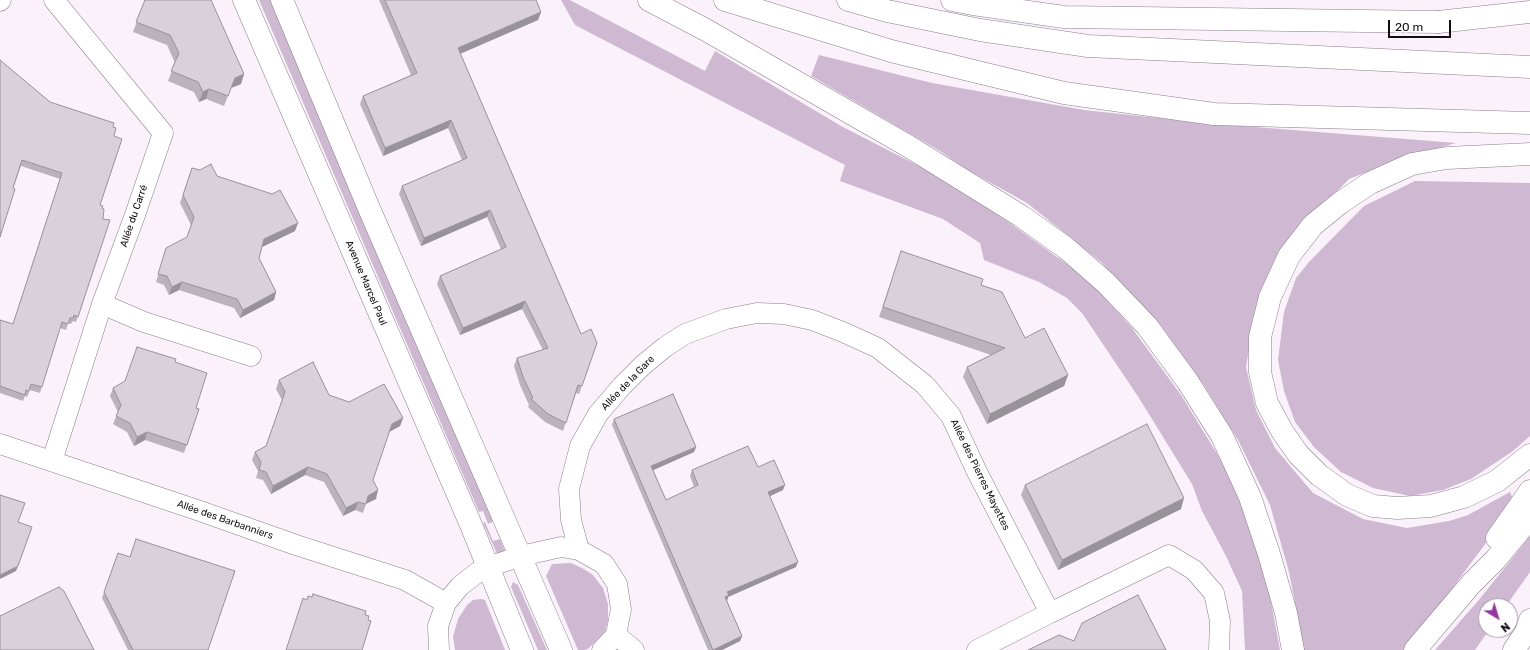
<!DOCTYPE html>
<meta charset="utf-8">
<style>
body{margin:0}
#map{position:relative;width:1530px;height:650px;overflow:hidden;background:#faf1fb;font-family:Rubik,sans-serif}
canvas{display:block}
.north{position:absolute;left:1478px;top:598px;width:40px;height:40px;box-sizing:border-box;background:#fff;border:1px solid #9f9e9f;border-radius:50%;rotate:142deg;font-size:11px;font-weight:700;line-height:16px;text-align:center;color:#100d10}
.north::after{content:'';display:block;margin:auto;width:14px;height:18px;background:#9437a1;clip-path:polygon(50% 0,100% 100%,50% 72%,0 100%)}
.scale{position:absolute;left:1388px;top:20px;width:63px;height:18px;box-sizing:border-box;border:2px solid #100d10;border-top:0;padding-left:5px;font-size:12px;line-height:14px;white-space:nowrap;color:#100d10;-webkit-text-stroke:3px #fff;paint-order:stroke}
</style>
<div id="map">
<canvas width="1530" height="650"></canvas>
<div class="north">N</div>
<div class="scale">20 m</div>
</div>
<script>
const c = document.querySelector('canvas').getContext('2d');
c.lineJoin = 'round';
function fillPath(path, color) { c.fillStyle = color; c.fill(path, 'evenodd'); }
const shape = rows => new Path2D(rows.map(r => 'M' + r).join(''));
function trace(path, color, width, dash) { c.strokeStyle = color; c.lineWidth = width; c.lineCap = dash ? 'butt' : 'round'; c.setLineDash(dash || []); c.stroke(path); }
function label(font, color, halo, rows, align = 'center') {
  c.font = font + ' Rubik,sans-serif'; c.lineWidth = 4; c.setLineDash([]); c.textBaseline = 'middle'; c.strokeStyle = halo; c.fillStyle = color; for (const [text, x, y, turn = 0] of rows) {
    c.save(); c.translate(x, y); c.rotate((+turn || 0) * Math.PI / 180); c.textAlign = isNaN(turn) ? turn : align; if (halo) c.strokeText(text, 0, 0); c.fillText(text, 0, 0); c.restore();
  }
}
fillPath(shape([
 [259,0,272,0,494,521,488,524,483,511,479,512],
 [561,0,570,0,705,71,715,51,841,126,950,182,1017,228,1086,278,1132,328,1181,395,1224,465,1248,521,1268,585,1280,650,1245,650,1242,591,1226,556,1202,511,1192,484,1139,398,1082,313,1067,298,1039,282,984,260,980,243,943,219,840,181,845,165,575,25],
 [819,55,932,83,1084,110,1205,123,1456,143,1401,159,1349,179,1284,247,1256,308,1246,367,1256,410,1275,448,1313,493,1363,519,1407,528,1449,521,1468,515,1510,492,1515,504,1424,626,1403,650,1302,650,1299,623,1289,572,1270,505,1238,440,1204,385,1159,323,1101,262,1027,203,966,169,940,151,811,76],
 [1415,181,1530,183,1530,436,1513,451,1471,479,1443,490,1410,496,1373,488,1341,472,1314,447,1295,422,1284,391,1278,360,1284,312,1296,278,1309,262,1364,206],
 [485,522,493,541,500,539,506,554,499,558,483,523],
 [1530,536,1530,572,1506,606,1486,606,1486,630,1489,630,1475,650,1435,650,1478,601],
 [571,563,582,568,593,575,603,588,608,604,608,621,605,631,588,649,584,650,578,650,546,576,552,564],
 [513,582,518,585,547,650,538,650,511,587],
 [481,599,485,600,505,650,455,650,453,637,458,619,467,605,473,600]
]), '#cfb8d2');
const minor = shape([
 [0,1,1,0],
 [102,304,144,322,251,356],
 [0,444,200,511,296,545,405,580,446,603],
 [52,461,102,304,135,215,163,133,54,0],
 [579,550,571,520,569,489,580,446,598,414,622,386,643,365,665,347,685,334,726,319,757,313,784,314,812,320,843,332,878,348,925,385,951,416,977,472,1050,613,977,650],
 [1050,613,1169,555,1194,570,1214,593,1220,621,1219,650],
 [616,635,634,650],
 [439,650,438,626,446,603,460,586,478,572,488,567,521,556,561,547,579,550,604,564,617,584,621,609,616,635,602,650]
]);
const primary = shape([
 [244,0,471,525,522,650],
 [282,0,368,206,561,650]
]);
const trunk = shape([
 [649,0,706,30,908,146,1021,216,1066,248,1106,283,1147,326,1188,382,1222,436,1250,497,1269,554,1286,613,1293,650],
 [725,0,891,51,1064,93,1214,114,1530,123],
 [848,0,887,11,980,30,1088,46,1530,67],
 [952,0,973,4,1064,17,1438,22]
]);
const motorway = shape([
 [1438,22,1530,12],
 [1530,154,1447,158,1412,164,1370,183,1340,203,1313,225,1289,256,1270,297,1260,337,1260,372,1267,403,1282,431,1298,454,1319,475,1347,495,1373,506,1397,508,1431,506,1464,497,1497,481,1530,455],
 [1497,538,1530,491],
 [1415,650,1471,584,1495,560,1530,518],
 [1514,650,1526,632,1530,620]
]);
trace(minor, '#888089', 21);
trace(primary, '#888089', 23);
trace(trunk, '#888089', 23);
trace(motorway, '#888089', 23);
trace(minor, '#fff', 20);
trace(primary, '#fff', 22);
trace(trunk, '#fff', 22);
trace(motorway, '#fff', 22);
fillPath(shape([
 [145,0,244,74,241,84,231,88,224,106,206,99,199,102,194,92,168,81,175,63,167,45,133,32],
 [379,0,536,0,541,12,538,20,460,54,581,334,597,343,579,394,576,393,563,431,545,422,528,407,529,405,520,385,514,366,517,358,543,350,522,309,460,335,437,284,440,276,501,249,487,217,421,246,399,194,402,186,462,160,448,128,383,156,360,104,363,96,411,75],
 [0,60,50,102,113,127,100,205,102,208,93,271,76,322,73,321,71,324,68,323,66,330,60,328,40,393,30,390,27,397,25,396,23,401,0,393,0,320,13,324,60,179,21,166,13,188,0,237],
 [192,168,217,176,295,231,262,247,259,258,276,292,274,300,240,318,234,308,179,290,169,295,164,285,156,282,166,248,187,238,191,225,180,203],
 [898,261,981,285,1025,338,1068,375,1064,386,987,424,963,377,967,367,991,355,879,317],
 [175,362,196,408,199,409,184,453,145,440,134,446,127,432,113,424,118,412,110,396,113,388],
 [279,380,329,395,349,402,403,418,400,426,389,432,373,480,376,499,366,504,363,513,355,510,343,516,324,482,305,475,271,494,263,480,256,478,258,471,252,460,255,452,266,446,282,400,276,389],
 [614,419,696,447,694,452,653,470,666,500,694,487,690,476,692,470,758,467,783,490,770,496,796,567,728,597,727,601,742,636,740,641,722,650,708,650,612,425],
 [1025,485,1181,509,1058,570,1021,495],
 [118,553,208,650,128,650,102,598]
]), '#bbb3bb');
fillPath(shape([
 [541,12,538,20,455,56,458,48],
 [244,74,241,84,231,88,224,106,235,78],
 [209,89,206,99,199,102,203,92],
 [451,120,448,128,383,156,385,148],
 [490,210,487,217,421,246,424,238],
 [298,223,295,231,262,247,264,239],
 [182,282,179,290,169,295,172,287],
 [276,292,274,300,240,318,243,310],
 [525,301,522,309,460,335,463,328],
 [1068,375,1064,386,987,424,990,414],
 [403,418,400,426,389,432,392,424],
 [147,432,145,440,134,446,137,437],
 [696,447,694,452,649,472,651,466],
 [308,467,305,475,271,494,273,486],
 [785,485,783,490,766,498,768,492],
 [378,490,376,499,365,504,368,496],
 [1184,498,1181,509,1058,570,1062,560],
 [358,502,355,510,343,516,346,508],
 [798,562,796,567,728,597,727,601,723,603,727,592],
 [18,566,16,571,0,579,0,575],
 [742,636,740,641,722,650,712,650]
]), '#989299');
const building = shape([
 [145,0,211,0,244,74,235,78,228,96,209,89,203,92,198,82,171,71,179,53,170,35,136,22,145,0],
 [385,0,536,0,541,12,458,48,581,334,591,329,597,343,582,386,578,385,566,423,548,414,531,399,533,398,523,377,517,358,548,348,525,301,463,328,440,276,506,247,490,210,424,238,402,186,467,158,451,120,385,148,363,96,417,73,385,0],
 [0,60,50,102,114,123,113,127,116,128,114,136,122,139,100,205,103,206,102,208,104,209,103,219,110,220,78,317,74,315,73,318,70,318,68,324,62,322,42,387,31,384,29,391,26,390,25,395,0,386,0,320,13,324,62,173,22,160,13,188,15,189,0,237,0,60],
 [211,164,217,176,272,194,280,190,298,223,264,239,259,258,276,292,243,310,237,299,182,282,172,287,167,276,158,274,166,248,187,237,194,217,183,195,192,168,200,170,211,164],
 [901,251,983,279,981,285,1002,292,1025,338,1044,328,1068,375,990,414,967,367,1005,348,883,307,901,251],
 [137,347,176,359,175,362,207,373,196,408,199,409,187,445,147,432,137,437,130,423,116,416,121,405,113,388,125,381,137,347],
 [313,362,329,395,349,402,384,384,403,418,392,424,373,480,378,490,368,496,366,504,358,502,346,508,327,474,308,467,273,486,266,472,259,470,261,462,255,452,266,446,285,392,279,380,313,362],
 [673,394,696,447,651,466,666,500,698,485,692,470,748,446,758,467,774,460,785,485,768,492,798,562,727,592,729,595,725,597,742,636,713,650,614,419,673,394],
 [1147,424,1184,498,1062,560,1025,485,1147,424],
 [0,495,25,503,18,522,32,527,18,566,0,575,0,495],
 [136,539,235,571,208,650,133,650,104,592,118,553,130,557,136,539],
 [59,587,64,591,94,650,0,650,0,616,59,587],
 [313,594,366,611,365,615,369,616,368,620,371,621,362,650,286,650,303,598,307,600,308,596,312,597,313,594],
 [1138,595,1166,650,1028,650,1059,635,1074,641,1082,623,1138,595]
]);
fillPath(building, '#d9d0da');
trace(building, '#989299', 1);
label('10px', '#100d10', '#fff', [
 ["Allée du Carré",134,216,-71],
 ["Avenue Marcel Paul",366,283,67],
 ["Allée de la Gare",628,383,-46],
 ["Allée des Pierres Mayettes",980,475,64],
 ["Allée des Barbanniers",225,520,19]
]);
</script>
